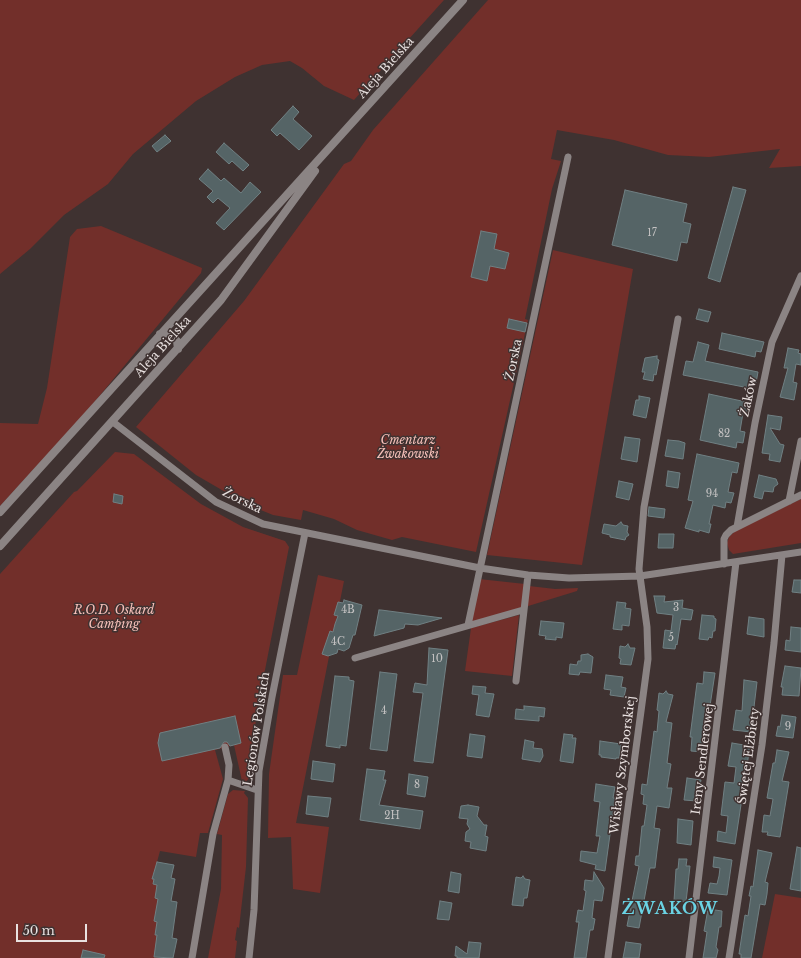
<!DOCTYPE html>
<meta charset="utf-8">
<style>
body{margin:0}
#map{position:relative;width:801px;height:958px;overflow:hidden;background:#3f3231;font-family:"Libre Baskerville",serif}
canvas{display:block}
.scale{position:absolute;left:16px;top:924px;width:71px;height:18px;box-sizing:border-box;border:2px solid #e9e1e0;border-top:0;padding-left:5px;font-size:12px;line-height:14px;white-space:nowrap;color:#e9e1e0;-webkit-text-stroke:3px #3f3231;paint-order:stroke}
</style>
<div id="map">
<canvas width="801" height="958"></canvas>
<div class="scale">50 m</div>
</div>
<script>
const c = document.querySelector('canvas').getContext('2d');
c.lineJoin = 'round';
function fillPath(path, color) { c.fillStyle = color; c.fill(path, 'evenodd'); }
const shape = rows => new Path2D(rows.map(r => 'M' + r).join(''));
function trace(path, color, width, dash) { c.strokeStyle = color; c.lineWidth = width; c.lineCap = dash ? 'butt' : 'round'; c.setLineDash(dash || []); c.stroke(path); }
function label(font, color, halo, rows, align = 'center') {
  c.font = font + ' "Libre Baskerville",serif'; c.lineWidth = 3; c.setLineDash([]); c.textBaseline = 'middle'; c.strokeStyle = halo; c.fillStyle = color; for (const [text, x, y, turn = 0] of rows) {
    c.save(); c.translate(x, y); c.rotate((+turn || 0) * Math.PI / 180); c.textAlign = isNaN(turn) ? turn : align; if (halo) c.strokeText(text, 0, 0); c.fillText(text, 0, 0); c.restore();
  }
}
fillPath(shape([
 [0,0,444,0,354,100,324,86,302,68,290,61,262,65,235,77,196,101,133,154,108,184,64,215,30,249,0,274],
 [488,0,801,0,801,166,769,168,780,149,709,157,668,155,614,140,557,130,551,159,561,161,552,189,525,319,528,320,476,552,402,537,392,540,357,530,334,519,303,510,301,520,273,515,246,504,196,475,136,427,244,301,344,164,351,161,373,130],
 [101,226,202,268,201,273,87,411,0,506,0,423,38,424,47,388,70,237,77,229],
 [553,250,633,269,582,565,487,555],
 [115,452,134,454,201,504,243,527,285,541,289,547,257,711,249,778,246,782,242,781,234,745,215,750,223,779,208,833,200,833,196,857,160,851,157,862,164,880,155,957,158,958,0,958,0,574,74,492,77,491],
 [801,499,801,543,733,554,729,550,727,543,729,537,736,530],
 [318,575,344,581,296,823,329,827,320,893,293,889,291,837,268,838,269,774,283,675,297,675],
 [479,579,525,584,521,608,471,622],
 [529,586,555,589,578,588,577,591,525,607],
 [519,615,512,676,465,671,471,628],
 [233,790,245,791,244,793,248,798,246,867,239,928,237,927,235,940,237,941,235,958,208,958,221,889,222,835,217,834,228,794],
 [775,894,801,898,801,958,762,958]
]), '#722f2a');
const building = shape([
 [293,106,299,112,293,119,312,136,299,150,280,133,277,136,271,130,293,106],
 [165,135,171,141,157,152,152,146,165,135],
 [224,143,249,165,243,171,232,161,229,164,216,152,224,143],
 [208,169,221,181,224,178,241,193,250,182,261,192,224,230,216,223,230,208,218,198,213,203,207,197,213,191,199,179,208,169],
 [733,187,746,190,720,282,708,278,733,187],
 [625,190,687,204,683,222,691,224,687,243,681,242,677,261,612,245,625,190],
 [481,231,497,234,494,249,509,253,505,269,490,266,487,281,471,277,481,231],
 [699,309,711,312,708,322,696,319,699,309],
 [509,319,527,323,525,332,507,328,509,319],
 [722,333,764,342,761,352,756,351,755,357,719,349,722,333],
 [698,342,709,345,705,361,758,372,756,383,750,382,749,388,683,375,686,361,693,362,698,342],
 [788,348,799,350,798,353,801,354,801,365,796,364,793,382,797,383,794,400,780,397,788,368,784,368,788,348],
 [657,356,657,359,659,360,656,375,654,374,653,381,643,379,645,372,642,372,645,358,657,356],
 [709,394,751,403,749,414,743,413,740,431,745,432,743,443,737,442,736,448,700,440,709,394],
 [639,396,650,398,646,418,633,415,636,400,639,400,639,396],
 [768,415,782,417,780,430,770,428,780,444,784,445,780,462,769,460,770,454,762,453,768,415],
 [625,437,640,439,637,462,621,459,625,437],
 [668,440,679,441,685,443,683,459,665,456,668,440],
 [697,454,739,463,737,473,732,472,728,492,734,493,731,503,726,502,725,508,713,505,709,524,711,524,709,533,699,530,699,532,685,528,693,501,688,500,697,454],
 [668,471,680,473,678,488,666,486,668,471],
 [759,475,776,479,778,484,774,487,773,492,764,491,762,499,754,497,759,475],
 [619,481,633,484,629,500,616,497,619,481],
 [114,494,123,496,122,504,113,502,114,494],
 [649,507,665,509,664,518,648,516,649,507],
 [621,522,623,525,628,526,627,532,629,535,626,537,625,540,610,537,610,535,602,533,604,524,616,526,621,522],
 [659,534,674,534,673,548,658,548,659,534],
 [794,580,801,580,801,593,792,592,794,580],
 [654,596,665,596,664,602,683,600,682,608,693,610,691,620,681,619,677,645,676,644,675,649,663,648,665,630,671,631,673,615,657,613,654,596],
 [344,600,362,605,355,635,353,635,349,648,344,651,338,649,337,653,328,656,322,654,330,631,333,632,335,624,338,616,334,615,338,602,343,603,344,600],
 [617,602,626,603,625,608,631,609,629,626,622,625,622,630,613,629,617,602],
 [379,610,381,610,442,618,418,625,405,624,404,628,374,636,379,610],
 [702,615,714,616,714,618,716,619,715,631,713,631,712,638,709,637,708,640,699,639,702,615],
 [749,617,764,619,764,637,747,634,749,617],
 [541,621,564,623,562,638,556,637,556,640,545,639,546,636,539,635,541,621],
 [791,627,801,628,801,652,785,650,786,640,790,641,791,627],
 [628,644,630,648,635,648,631,665,620,664,621,659,619,658,620,646,625,647,628,644],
 [429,648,448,650,433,763,414,761,423,693,413,692,415,683,427,685,429,648],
 [588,654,593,657,591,673,580,672,579,675,569,674,570,664,577,665,578,661,581,661,581,655,588,654],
 [785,666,801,668,799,696,782,695,783,687,781,687,785,666],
 [380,672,397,674,387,751,370,749,380,672],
 [704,672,715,673,703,752,691,751,692,737,690,737,697,683,703,684,704,672],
 [606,675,623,677,621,687,626,688,624,697,610,695,611,690,604,689,606,675],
 [335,676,349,677,349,680,354,681,346,746,340,745,340,748,326,746,335,676],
 [744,680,757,682,751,732,733,730,736,710,742,711,744,680],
 [473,686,486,687,485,693,494,694,489,717,476,715,479,695,472,694,473,686],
 [666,691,668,694,673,695,666,722,672,723,667,763,671,764,667,788,672,788,669,808,657,806,654,828,660,829,657,851,655,868,650,868,639,928,627,926,639,866,635,865,636,856,639,856,642,826,644,826,647,805,643,804,644,795,641,794,642,784,647,785,654,731,657,732,659,711,657,710,659,693,663,694,666,691],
 [524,706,545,708,544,717,539,716,539,721,515,719,516,709,524,710,524,706],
 [782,715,796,717,793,738,776,736,778,726,780,727,782,715],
 [235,716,241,743,230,746,227,742,224,742,220,748,162,761,158,743,160,733,235,716],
 [470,734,485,736,482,758,467,756,470,734],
 [564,734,573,735,572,738,576,738,573,763,560,761,564,734],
 [525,740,534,742,533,748,542,749,543,756,540,762,522,759,525,740],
 [600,741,621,744,619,758,616,758,616,759,601,757,601,755,599,755,600,741],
 [732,743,750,746,735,844,717,841,718,831,726,833,728,816,721,815,725,782,734,783,736,767,728,766,732,743],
 [777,750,789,752,782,781,789,782,780,837,767,835,768,832,762,832,764,815,770,816,773,799,767,798,773,763,775,763,777,750],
 [313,761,335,764,333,782,311,779,313,761],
 [367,769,385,771,383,780,386,780,379,805,423,811,420,829,360,820,367,769],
 [409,774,428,777,425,797,407,794,409,774],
 [687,778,701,780,697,801,684,800,687,778],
 [596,784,615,787,613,798,615,798,605,871,595,869,596,865,580,861,581,851,597,853,600,836,596,836,597,827,600,802,594,801,596,784],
 [308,796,331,798,328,817,306,814,308,796],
 [468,805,479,807,477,816,484,825,487,825,485,836,488,837,486,851,470,848,471,842,465,841,466,832,470,829,467,824,468,819,459,818,461,806,468,805],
 [678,819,693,821,691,845,677,843,678,819],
 [797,847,801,848,801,891,790,889,797,847],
 [758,850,772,853,765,882,768,883,767,894,765,905,760,904,751,958,741,958,741,954,739,954,745,915,748,916,751,896,749,896,751,886,753,887,758,850],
 [714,857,732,860,727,895,708,893,710,883,717,884,719,876,720,868,713,867,714,857],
 [679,859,687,859,686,866,690,866,686,902,674,901,676,869,678,869,679,859],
 [157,862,174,865,171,878,175,879,171,901,177,902,172,938,177,939,173,958,154,957,157,935,155,935,157,922,154,921,158,899,155,898,157,885,153,884,154,879,152,879,157,862],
 [451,872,461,874,459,893,448,891,451,872],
 [594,872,604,888,602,901,594,900,592,918,595,919,593,930,590,930,586,958,574,958,579,922,576,922,578,910,583,911,586,891,584,890,585,880,593,881,594,872],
 [523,876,525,879,530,880,527,898,524,898,523,906,512,905,516,877,521,878,523,876],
 [440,901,452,903,449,920,437,919,440,901],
 [708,909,722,911,721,927,719,927,716,947,718,950,716,958,703,958,707,932,704,931,708,909],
 [469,942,481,943,479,958,457,958,457,956,455,956,456,946,467,954,469,942],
 [626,942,641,944,639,958,623,958,626,942],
 [83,950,105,955,104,958,81,958,83,950]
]);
fillPath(building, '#556466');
trace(building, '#708083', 1);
trace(shape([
 [113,422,216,502,263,524,480,568,528,575,569,578,640,576,801,552],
 [789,501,801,441],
 [737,527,755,423,772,342,801,276],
 [724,564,724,539,726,535,731,530,801,495],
 [468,625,568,157],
 [355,658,523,610],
 [516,681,528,575],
 [228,780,257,790],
 [608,957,648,659,647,627,639,569,644,507,678,319],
 [192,958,213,834,228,780,229,765,225,747],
 [249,958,254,910,259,771,272,697,305,533],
 [689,958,736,562],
 [729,958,762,745,774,643,782,555]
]), '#8b8484', 7);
trace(shape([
 [160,334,167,333,172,336,177,341,178,349],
 [0,512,463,0],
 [0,546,221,300,315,171]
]), '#8b8484', 8);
label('10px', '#c4c2c2', null, [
 ["17",652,233],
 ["82",724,434],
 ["94",712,494],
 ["3",676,608],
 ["4B",348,610],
 ["5",671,638],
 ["4C",338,642],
 ["10",437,659],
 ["4",384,711],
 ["9",788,727],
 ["8",417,785],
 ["2H",392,816]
]);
label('12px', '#e9e1e0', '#3f3231', [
 ["Aleja Bielska",386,68,-48],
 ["Aleja Bielska",163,347,-48],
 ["Żorska",514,360,-78],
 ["Żaków",749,397,-78],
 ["Żorska",242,501,26],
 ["Legionów Polskich",257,729,-81],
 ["Świętej Elżbiety",749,756,-82],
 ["Ireny Sendlerowej",703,759,-83],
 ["Wisławy Szymborskiej",623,765,-83]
]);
label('italic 12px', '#f6c0b9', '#3f3231', [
 ["Cmentarz",408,441],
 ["Żwakowski",408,455],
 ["R.O.D. Oskard",114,611],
 ["Camping",114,625]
]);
c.letterSpacing = '1px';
label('bold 16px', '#6ad3e4', '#3f3231', [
 ["ŻWAKÓW",670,909]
]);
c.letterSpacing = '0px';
</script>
